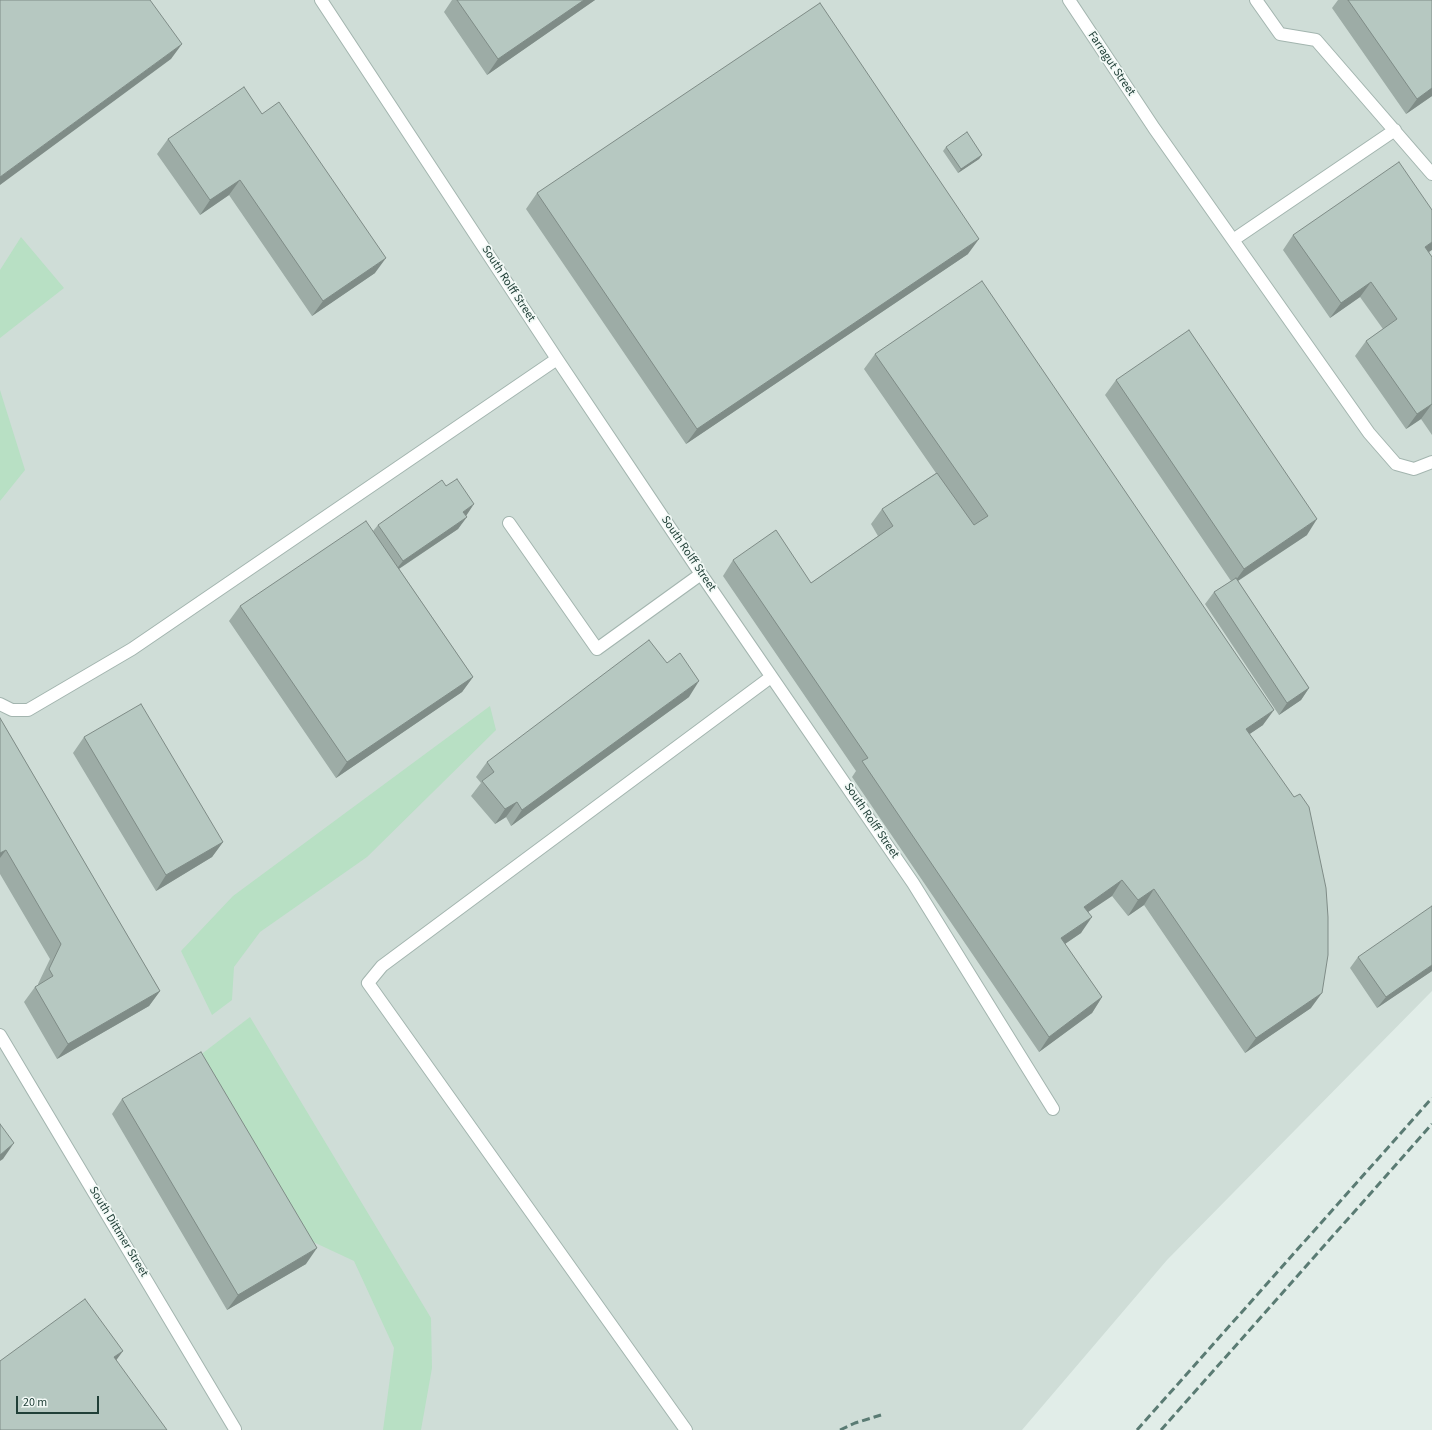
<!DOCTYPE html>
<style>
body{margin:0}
#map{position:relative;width:1432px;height:1430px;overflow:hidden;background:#e1ede8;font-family:"Source Sans 3",sans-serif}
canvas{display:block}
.scale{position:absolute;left:16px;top:1396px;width:83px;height:18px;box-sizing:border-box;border:2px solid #203f37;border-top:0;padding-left:5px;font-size:12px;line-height:14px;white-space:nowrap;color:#203f37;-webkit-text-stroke:3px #f2f9f6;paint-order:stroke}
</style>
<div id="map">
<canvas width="1432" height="1430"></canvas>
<div class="scale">20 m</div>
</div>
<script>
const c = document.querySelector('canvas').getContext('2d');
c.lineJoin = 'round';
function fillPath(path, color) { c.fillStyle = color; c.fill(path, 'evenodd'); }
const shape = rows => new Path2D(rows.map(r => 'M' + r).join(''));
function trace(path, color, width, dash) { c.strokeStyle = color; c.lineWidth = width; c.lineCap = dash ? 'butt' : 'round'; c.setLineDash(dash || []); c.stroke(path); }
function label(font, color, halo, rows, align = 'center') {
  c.font = font + ' "Source Sans 3",sans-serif'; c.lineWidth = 3.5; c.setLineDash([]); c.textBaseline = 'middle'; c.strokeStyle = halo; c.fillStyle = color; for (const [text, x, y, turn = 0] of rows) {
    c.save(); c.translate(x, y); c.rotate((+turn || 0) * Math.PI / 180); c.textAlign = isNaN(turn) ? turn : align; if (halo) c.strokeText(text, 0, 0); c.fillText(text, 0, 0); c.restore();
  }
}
fillPath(shape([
 [0,0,1432,0,1432,991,1167,1260,1022,1430,0,1430]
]), '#cfddd7');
fillPath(shape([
 [21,237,64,288,0,338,0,270],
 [0,390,25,470,0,501],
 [490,706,496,730,367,857,260,932,234,967,232,1000,212,1015,181,951,233,896],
 [250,1017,431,1318,432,1368,421,1430,383,1430,394,1348,354,1261,309,1240,199,1056]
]), '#b8e0c4');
const minor = shape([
 [321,0,557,359,701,574,913,883,1053,1109],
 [1069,0,1154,128,1369,433,1396,464,1414,469,1432,462],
 [1256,0,1280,34,1316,40,1432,174],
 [1233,240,1395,130],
 [509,523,597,649,701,574],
 [0,704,12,710,28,710,132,649,557,359],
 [0,1035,235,1429],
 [686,1430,368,983,382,966,771,677]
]);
trace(minor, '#a3b5af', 14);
trace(minor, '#fff', 12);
trace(shape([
 [840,1430,855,1423,881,1415],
 [1137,1430,1432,1098],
 [1161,1430,1432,1124]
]), '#5a7b73', 3, [8, 4]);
fillPath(shape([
 [452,0,595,0,487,75,444,12],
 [1338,0,1432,0,1432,96,1406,114,1332,8],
 [262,114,375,273,312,316,229,195,200,215,157,154,168,139],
 [946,147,982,155,979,159,958,173,943,151],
 [537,193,968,254,686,444,526,209],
 [1293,235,1429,252,1432,257,1432,435,1421,419,1406,429,1355,356,1366,341,1383,329,1360,297,1330,318,1283,250],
 [875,354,1263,725,1249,734,1311,1008,1245,1053,1144,905,1128,916,1112,896,1088,912,1081,933,1065,944,1102,997,1092,1013,1039,1052,852,777,856,771,723,576,733,560,811,583,878,536,871,524,882,509,936,473,864,369],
 [1116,380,1307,535,1238,581,1309,688,1301,700,1279,715,1205,604,1214,592,1231,581,1105,395],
 [466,516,458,529,399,569,473,677,462,692,336,778,229,621,240,606,373,531,378,525],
 [689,697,511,826,506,817,495,824,471,796,481,783,476,777,487,762],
 [0,718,160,991,149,1006,57,1059,24,1002,35,987,38,985,38,984,50,959,0,874],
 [84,737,223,842,212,857,156,891,73,753],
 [1358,957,1432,971,1377,1008,1350,968],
 [122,1099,306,1264,227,1310,112,1114]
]), '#9daca6');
fillPath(shape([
 [584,0,595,0,487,75,498,59],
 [182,44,171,59,0,185,0,177],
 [1432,88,1432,96,1406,114,1417,99],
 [982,155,979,159,958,173,961,169],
 [240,180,229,195,200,215,210,200],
 [979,239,968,254,686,444,697,429],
 [1432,242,1432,250,1414,262,1425,247],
 [386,258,375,273,312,316,323,301],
 [1371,282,1360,297,1330,318,1341,303],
 [1432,404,1421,419,1406,429,1417,414],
 [474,504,466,516,455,524,463,512],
 [467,517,458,529,394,572,403,561],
 [1317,519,1307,535,1233,584,1244,569],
 [473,677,462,692,336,778,347,762],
 [699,681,689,697,511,826,522,810],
 [1309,688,1301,700,1279,715,1287,703],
 [1274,710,1263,725,1235,744,1246,729],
 [517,802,506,817,495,824,505,809],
 [223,842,212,857,156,891,166,875],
 [6,850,0,858,0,853],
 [1122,880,1112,896,1073,922,1084,907],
 [1154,889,1144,905,1128,916,1138,900],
 [1092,917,1081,933,1050,954,1061,938],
 [1432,965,1432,971,1377,1008,1386,997],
 [160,991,149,1006,57,1059,68,1044],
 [1322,993,1311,1008,1245,1053,1256,1038],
 [1102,997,1092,1013,1039,1052,1049,1037],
 [14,1143,3,1159,0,1161,0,1155],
 [317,1248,306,1264,227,1310,238,1295],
 [123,1351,112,1366,114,1357]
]), '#7f8c87');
const building = shape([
 [0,0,150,0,182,44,0,177,0,0],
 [457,0,584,0,498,59,457,0],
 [1348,0,1432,0,1432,88,1417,99,1348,0],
 [820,3,979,239,697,429,537,193,820,3],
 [244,87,262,114,279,102,386,258,323,301,240,180,210,200,168,139,244,87],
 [967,132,982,155,961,169,946,147,967,132],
 [1399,162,1432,210,1432,242,1425,247,1432,257,1432,404,1417,414,1366,341,1397,319,1371,282,1341,303,1293,235,1399,162],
 [982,281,1274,710,1246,729,1294,797,1300,794,1309,807,1326,888,1328,917,1328,955,1322,993,1256,1038,1154,889,1138,900,1122,880,1084,907,1092,917,1061,938,1102,997,1049,1037,862,761,868,758,733,560,776,530,811,583,893,526,882,509,937,473,974,525,988,516,875,354,982,281],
 [1189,330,1317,519,1244,569,1116,380,1189,330],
 [457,479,474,504,463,512,467,517,403,561,378,525,442,480,446,486,457,479],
 [366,521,473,677,347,762,240,606,366,521],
 [1236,578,1309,688,1287,703,1214,592,1236,578],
 [649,640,667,663,680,653,699,681,522,810,517,802,505,809,482,781,494,772,487,762,649,640],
 [141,704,223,842,166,875,84,737,141,704],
 [0,718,160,991,68,1044,35,987,53,976,49,969,61,944,6,850,0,853,0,718],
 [1432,906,1432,965,1386,997,1358,957,1432,906],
 [201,1052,317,1248,238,1295,122,1099,201,1052],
 [0,1124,14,1143,0,1155,0,1124],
 [85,1299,123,1351,114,1357,167,1430,0,1430,0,1361,85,1299]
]);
fillPath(building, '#b6c8c1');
trace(building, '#7f8c87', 1);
label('12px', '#203f37', '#f2f9f6', [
 ["Farragut Street",1111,64,56],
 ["South Rolff Street",508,284,57],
 ["South Rolff Street",688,554,56],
 ["South Rolff Street",871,821,56],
 ["South Dittmer Street",118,1232,59]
]);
</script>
